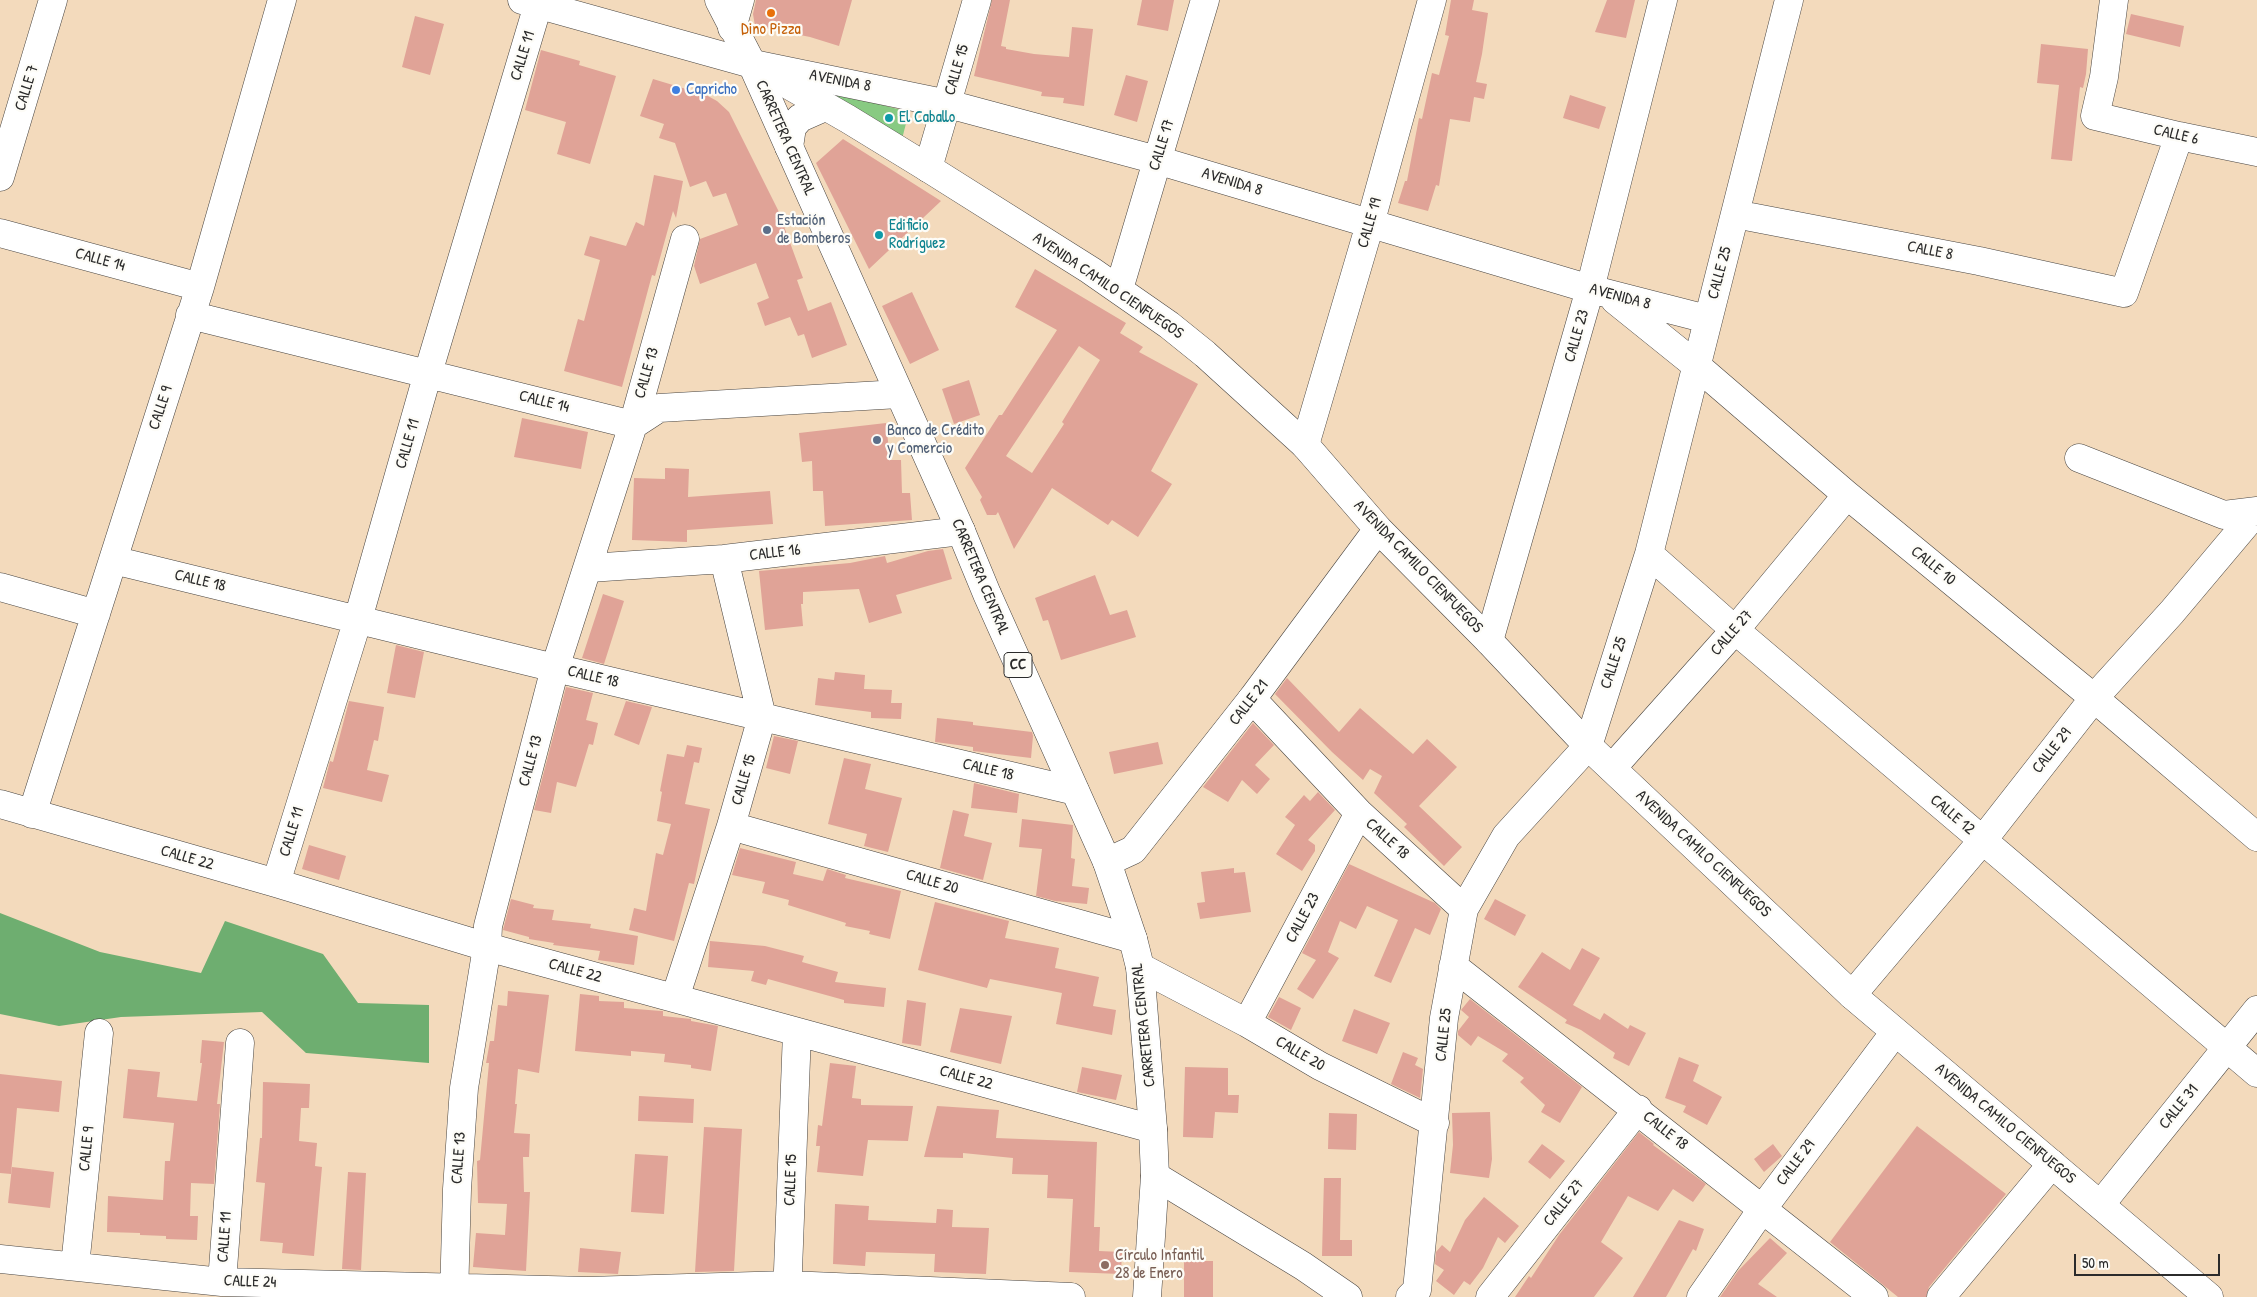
<!DOCTYPE html>
<meta charset="utf-8">
<style>
body{margin:0}
#map{position:relative;width:2257px;height:1297px;overflow:hidden;background:#f3dabc;font-family:"Patrick Hand",sans-serif}
canvas{display:block}
.scale{position:absolute;left:2074px;top:1254px;width:146px;height:22px;box-sizing:border-box;border:2px solid #2b2b2b;border-top:0;padding-left:6px;font-size:15px;line-height:18px;white-space:nowrap;color:#2b2b2b;-webkit-text-stroke:4px #fdfcf7;paint-order:stroke}
</style>
<div id="map">
<canvas width="2257" height="1297"></canvas>
<div class="scale">50 m</div>
</div>
<script>
const c = document.querySelector('canvas').getContext('2d');
c.lineJoin = 'round';
function fillPath(path, color) { c.fillStyle = color; c.fill(path, 'evenodd'); }
const shape = rows => new Path2D(rows.map(r => 'M' + r).join(''));
function trace(path, color, width, dash) { c.strokeStyle = color; c.lineWidth = width; c.lineCap = dash ? 'butt' : 'round'; c.setLineDash(dash || []); c.stroke(path); }
function label(font, color, halo, rows, align = 'center') {
  c.font = font + ' "Patrick Hand",sans-serif'; c.lineWidth = 4.5; c.setLineDash([]); c.textBaseline = 'middle'; c.strokeStyle = halo; c.fillStyle = color; for (const [text, x, y, turn = 0] of rows) {
    c.save(); c.translate(x, y); c.rotate((+turn || 0) * Math.PI / 180); c.textAlign = isNaN(turn) ? turn : align; if (halo) c.strokeText(text, 0, 0); c.fillText(text, 0, 0); c.restore();
  }
}
fillPath(shape([
 [814,87,909,112,902,139]
]), '#88ca82');
fillPath(shape([
 [0,913,100,952,201,973,225,921,323,954,358,1003,429,1005,429,1063,306,1053,262,1012,121,1017,59,1026,0,1014]
]), '#6eae70');
fillPath(shape([
 [756,0,852,0,839,46,810,37,755,26,753,14],
 [992,0,1010,0,1001,46,1006,47,1006,49,1034,54,1069,57,1072,27,1093,29,1084,106,1063,103,1064,98,1041,96,1042,92,974,76],
 [1142,0,1174,0,1168,31,1137,25],
 [1451,0,1474,0,1472,10,1488,13,1482,54,1476,82,1487,84,1484,99,1474,97,1470,122,1450,119,1439,186,1436,185,1428,211,1398,203,1405,181,1407,181,1419,118,1422,119,1432,73,1439,75,1449,36,1445,35],
 [1607,0,1635,0,1626,38,1595,32],
 [2131,14,2184,26,2180,47,2126,34],
 [415,16,444,24,430,75,402,67],
 [2041,44,2088,49,2086,74,2083,88,2080,87,2072,161,2051,159,2059,85,2037,83],
 [541,50,580,61,579,65,616,76,590,164,557,154,566,122,525,110],
 [1126,75,1148,81,1137,122,1114,115],
 [653,79,706,95,717,101,729,112,778,210,803,278,797,280,808,311,831,302,847,345,812,358,804,334,798,336,790,317,765,326,757,303,769,298,756,263,700,284,694,266,700,239,738,225,726,193,713,197,706,181,690,187,675,143,659,138,664,124,640,116],
 [1570,95,1606,107,1599,129,1563,118],
 [843,139,941,201,869,269,816,163],
 [654,175,683,181,676,218,673,211,655,276,652,275,622,387,564,371,578,319,584,321,600,260,584,255,590,236,626,246,636,222,644,226],
 [1035,269,1126,323,1120,333,1143,347,1139,352,1198,384,1151,471,1172,484,1138,537,1112,520,1108,525,1052,488,1014,549,998,512,996,515,987,515,980,500,982,497,965,468,999,415,1002,415,1057,330,1015,307],
 [1079,346,1100,360,1062,422,1064,424,1032,473,1006,456],
 [912,292,939,350,910,364,882,306],
 [969,380,980,415,954,424,942,389],
 [522,418,588,432,581,469,514,457],
 [886,423,890,460,901,460,902,493,910,493,912,520,825,526,823,491,813,491,812,461,802,462,799,433],
 [665,468,689,469,688,497,770,491,773,524,687,530,687,542,632,540,634,478,665,479],
 [943,549,952,579,896,595,902,613,869,623,859,589,803,592,803,604,801,604,803,626,765,630,759,571,850,563,885,556,887,563,928,551],
 [1095,575,1110,615,1127,610,1136,637,1061,660,1048,620,1043,621,1035,598],
 [603,594,624,601,604,664,582,658],
 [396,645,424,652,415,698,387,693],
 [835,672,865,675,864,689,892,690,891,703,902,703,901,719,871,718,871,712,815,705,818,678,834,680],
 [1287,678,1339,732,1360,708,1413,754,1427,739,1457,767,1419,806,1462,847,1444,866,1404,827,1407,824,1374,793,1382,776,1370,769,1363,780,1332,752,1275,694],
 [566,687,593,693,586,720,598,723,593,745,589,744,576,787,557,782,551,813,534,810],
 [349,701,384,707,378,741,374,740,367,770,389,775,382,802,323,788,330,761,333,762],
 [626,701,652,707,639,745,614,735],
 [937,718,973,722,973,725,1032,732,1033,736,1031,758,973,751,973,747,935,742],
 [1253,723,1274,745,1255,765,1270,779,1257,794,1242,780,1228,802,1203,787],
 [774,736,798,741,790,774,766,768],
 [1158,742,1163,764,1114,774,1109,752],
 [687,745,702,748,699,763,694,762,685,804,710,809,694,884,689,883,674,941,629,930,634,908,646,911,656,853,663,855,671,824,657,821,662,792,660,791,667,754,684,757],
 [844,758,871,764,865,789,902,798,888,852,864,846,867,834,828,824],
 [974,783,1019,794,1017,813,971,808],
 [1318,792,1335,810,1308,840,1315,845,1315,851,1302,871,1276,854,1295,825,1285,817,1304,795,1310,801],
 [953,810,969,814,964,836,992,843,983,880,940,868],
 [1022,819,1073,825,1071,858,1075,859,1072,886,1089,888,1087,904,1055,901,1036,896,1042,849,1019,847],
 [309,845,346,856,339,880,302,869],
 [740,848,796,862,793,874,823,881,827,869,846,875,845,878,901,891,890,939,869,934,870,931,845,926,846,923,788,905,789,900,762,893,765,882,732,875],
 [1349,864,1435,903,1441,909,1430,935,1415,928,1391,983,1374,976,1398,920,1367,906,1356,929,1340,921,1328,952,1339,958,1313,999,1297,989,1316,960,1302,953],
 [1234,868,1234,873,1245,872,1251,912,1200,919,1197,903,1205,902,1201,872],
 [511,899,534,905,533,908,554,910,552,920,591,924,590,928,638,936,634,965,598,960,600,951,553,945,554,943,529,939,529,937,503,930],
 [1495,899,1526,915,1515,936,1484,919],
 [935,902,1009,921,1005,938,1059,948,1055,968,1099,977,1093,1006,1116,1010,1112,1035,1056,1024,1062,993,990,979,987,988,918,970],
 [710,941,765,946,804,956,802,962,838,972,835,982,886,988,884,1007,844,1003,844,1000,768,979,766,985,751,981,754,971,708,967],
 [1582,948,1600,958,1573,1005,1600,1020,1604,1013,1628,1029,1630,1025,1646,1033,1629,1066,1613,1058,1615,1053,1581,1030,1565,1023,1567,1020,1518,987,1542,952,1570,970],
 [508,991,549,995,539,1073,518,1069,515,1104,517,1104,514,1133,530,1134,529,1157,523,1157,524,1192,530,1192,526,1271,473,1267,476,1233,505,1235,507,1204,478,1203,477,1161,480,1160,489,1063,486,1063,490,1041,494,1041,498,1005,507,1006],
 [580,994,599,996,599,1001,624,1002,624,1008,661,1011,663,1011,663,1016,691,1019,691,1021,718,1026,711,1071,691,1068,691,1065,664,1062,665,1054,631,1051,631,1056,575,1051],
 [1279,997,1301,1008,1291,1030,1268,1017],
 [1470,999,1582,1087,1560,1123,1541,1112,1545,1105,1520,1082,1524,1078,1502,1061,1508,1054,1478,1036,1471,1046,1458,1035,1458,1031,1469,1017,1461,1010],
 [907,1000,926,1003,921,1046,902,1043],
 [960,1008,1012,1016,1001,1064,950,1052],
 [1354,1009,1390,1023,1377,1054,1342,1041],
 [202,1040,224,1042,217,1104,220,1104,214,1184,191,1183,190,1216,198,1216,197,1240,166,1239,166,1236,140,1235,140,1233,107,1232,108,1196,163,1200,165,1161,170,1161,174,1123,123,1118,128,1069,160,1072,157,1097,197,1101,202,1063,200,1063],
 [1403,1052,1418,1058,1415,1065,1423,1069,1420,1098,1391,1084],
 [1679,1057,1699,1065,1693,1081,1722,1097,1707,1125,1683,1112,1686,1106,1665,1098],
 [830,1063,856,1066,852,1098,861,1099,861,1105,913,1106,908,1141,868,1140,863,1176,817,1172,820,1146,816,1146,818,1125,822,1126],
 [1082,1067,1122,1075,1116,1100,1077,1092],
 [1185,1067,1228,1068,1228,1095,1239,1095,1238,1113,1215,1112,1213,1138,1183,1137],
 [0,1074,62,1081,59,1112,17,1108,11,1174,0,1173],
 [263,1082,310,1084,309,1108,301,1108,299,1141,317,1143,315,1166,322,1167,314,1256,282,1253,283,1243,260,1241,265,1183,256,1182,260,1138,262,1138],
 [639,1096,694,1099,693,1123,638,1121],
 [937,1106,999,1110,996,1138,1097,1142,1094,1227,1100,1227,1099,1251,1122,1252,1121,1274,1069,1272,1073,1199,1047,1198,1048,1175,1012,1174,1013,1158,963,1153,963,1158,924,1157],
 [1490,1112,1492,1159,1489,1178,1450,1173,1453,1145,1452,1113],
 [1329,1113,1357,1114,1356,1150,1328,1149],
 [1917,1126,2006,1194,1929,1287,1926,1297,1898,1297,1830,1242],
 [704,1127,742,1129,734,1271,695,1272],
 [1639,1132,1654,1144,1653,1145,1706,1184,1693,1202,1673,1189,1658,1211,1628,1196,1601,1242,1623,1258,1594,1297,1515,1297,1529,1276,1531,1278,1559,1235],
 [1542,1144,1565,1161,1550,1179,1528,1162],
 [1773,1144,1782,1156,1764,1172,1754,1159],
 [635,1154,668,1156,664,1214,631,1212],
 [12,1167,54,1172,50,1208,8,1203],
 [348,1172,366,1173,361,1270,342,1269],
 [1324,1178,1341,1178,1340,1240,1352,1240,1352,1256,1322,1256],
 [1484,1197,1519,1226,1505,1243,1498,1237,1483,1268,1470,1285,1464,1281,1454,1295,1436,1281,1444,1270,1435,1264,1436,1252,1442,1245,1450,1252,1465,1220],
 [835,1204,869,1206,868,1220,936,1223,937,1209,953,1210,952,1227,989,1228,986,1274,934,1272,935,1254,866,1252,865,1266,833,1264],
 [1679,1220,1704,1229,1696,1251,1693,1249,1666,1297,1633,1297],
 [1770,1238,1787,1253,1758,1284,1777,1297,1720,1297,1738,1271],
 [580,1248,621,1252,618,1274,578,1272],
 [1184,1261,1213,1261,1213,1297,1184,1297]
]), '#e0a397');
const minor = shape([
 [2114,0,2104,77,2095,116,2179,136,2257,152],
 [732,28,740,0],
 [758,65,948,104,1157,160,1590,289,1707,319],
 [928,168,977,0],
 [0,177,53,0],
 [1735,214,1979,261,2124,293,2179,136],
 [0,233,200,287],
 [1119,289,1205,0],
 [1615,300,1697,366,1847,495,2094,698,2257,837],
 [190,315,633,425,659,408,899,394],
 [1305,445,1370,224,1432,0],
 [2079,458,2224,515,2257,511],
 [1649,554,1735,630,2257,1073],
 [113,560,555,668,1075,791],
 [589,568,724,559,961,531],
 [0,587,96,614],
 [1489,641,1590,289,1663,0],
 [1252,699,1359,813,1464,909],
 [1612,768,1735,630,1847,495],
 [0,804,276,883,487,947,1153,1129],
 [32,814,200,287,282,0],
 [731,826,1133,939],
 [276,883,358,619,428,373,538,5],
 [1453,966,1874,1297],
 [1140,967,1247,1023,1320,1066,1435,1123],
 [1852,995,1982,841,2094,698,2172,612,2257,511],
 [675,998,731,826,762,717,724,559],
 [1247,1023,1359,813],
 [1155,1176,1303,1266,1348,1297],
 [2101,1204,2257,1010],
 [0,1259,222,1282,588,1291,788,1285,1071,1297],
 [75,1266,99,1033],
 [222,1282,240,1043],
 [454,1297,457,1189,464,1088,487,947,488,926,555,668,633,425,685,239],
 [787,1297,797,1032],
 [1410,1297,1417,1290,1444,1018,1464,909,1506,836,1588,746,1649,554,1789,0],
 [1490,1297,1638,1109],
 [1701,1297,1763,1208,1895,1032],
 [1941,1297,2052,1164]
]);
const major = shape([
 [522,0,752,64,848,119,928,168,1090,270,1169,325,1205,354,1305,445,1378,529,1489,641,1588,746,1852,995,2209,1297],
 [789,147,792,127,800,118,825,107],
 [1107,862,1133,850,1252,699,1378,529]
]);
const highway = shape([
 [719,0,752,64,961,531,987,594,1107,862,1133,939,1140,967,1153,1129,1155,1176,1147,1297]
]);
trace(minor, '#494541', 29);
trace(major, '#494541', 29);
trace(highway, '#494541', 29);
trace(minor, '#fff', 28);
trace(major, '#fff', 28);
trace(highway, '#fff', 28);
for (const [x, y, r, color] of [
 [771,13,5,"#e8710a"],
 [676,90,5,"#3f7fe0"],
 [889,118,5,"#0f9aa8"],
 [767,230,5,"#5c6f8a"],
 [879,235,5,"#0f9aa8"],
 [877,440,5,"#5c6f8a"],
 [1105,1265,5,"#8d6e63"]
]) { const dot = new Path2D(); dot.arc(x, y, r, 0, 2 * Math.PI); c.fillStyle = color; c.fill(dot); trace(dot, '#fdfcf7', 2); }
for (const [x, y, w] of [
 [1018,665,28]
]) { const box = new Path2D(); box.roundRect(x - w / 2, y - 12.5, w, 25, 4); c.fillStyle = '#fdfcf7'; c.fill(box); trace(box, '#2b2b2b', 1); }
label('bold 15px', '#2b2b2b', null, [
 ["CC",1018,665]
]);
label('16px', '#c56008', '#fdfcf7', [
 ["Dino Pizza",771,30]
]);
label('16px', '#2b2b2b', '#fdfcf7', [
 ["CALLE 11",523,56,-73],
 ["CALLE 15",957,70,-74],
 ["AVENIDA 8",840,81,11],
 ["CALLE 7",27,88,-73],
 ["CALLE 6",2176,135,13],
 ["CARRETERA CENTRAL",785,138,66],
 ["CALLE 17",1162,145,-73],
 ["AVENIDA 8",1232,182,17],
 ["CALLE 19",1370,223,-74],
 ["CALLE 8",1930,251,11],
 ["CALLE 14",100,260,15],
 ["CALLE 25",1720,273,-75],
 ["AVENIDA CAMILO CIENFUEGOS",1108,286,34],
 ["AVENIDA 8",1620,297,15],
 ["CALLE 23",1577,336,-74],
 ["CALLE 13",647,373,-74],
 ["CALLE 14",544,402,14],
 ["CALLE 9",161,408,-72],
 ["CALLE 11",408,444,-74],
 ["CALLE 16",775,553,-7],
 ["CALLE 10",1933,566,39],
 ["AVENIDA CAMILO CIENFUEGOS",1418,567,46],
 ["CARRETERA CENTRAL",980,577,67],
 ["CALLE 18",200,581,13],
 ["CALLE 27",1732,633,-49],
 ["CALLE 25",1614,663,-72],
 ["CALLE 18",593,677,13],
 ["CALLE 21",1249,703,-52],
 ["CALLE 29",2052,751,-52],
 ["CALLE 13",531,761,-75],
 ["CALLE 18",988,770,13],
 ["CALLE 15",744,780,-74],
 ["CALLE 12",1952,815,40],
 ["CALLE 11",292,832,-73],
 ["CALLE 18",1387,839,42],
 ["AVENIDA CAMILO CIENFUEGOS",1703,854,43],
 ["CALLE 22",187,858,16],
 ["CALLE 20",932,882,16],
 ["CALLE 23",1303,918,-62],
 ["CALLE 22",575,971,15],
 ["CARRETERA CENTRAL",1144,1025,-96],
 ["CALLE 25",1444,1035,-84],
 ["CALLE 20",1300,1054,30],
 ["CALLE 22",966,1078,15],
 ["CALLE 31",2179,1107,-51],
 ["AVENIDA CAMILO CIENFUEGOS",2005,1124,40],
 ["CALLE 18",1665,1131,38],
 ["CALLE 9",87,1149,-84],
 ["CALLE 13",459,1158,-86],
 ["CALLE 29",1796,1163,-53],
 ["CALLE 15",791,1180,-88],
 ["CALLE 27",1564,1203,-52],
 ["CALLE 11",225,1237,-86],
 ["CALLE 24",250,1282,2]
]);
label('16px', '#366cbe', '#fdfcf7', [
 ["Capricho",686,90]
], 'left');
label('16px', '#0d838f', '#fdfcf7', [
 ["El Caballo",899,118],
 ["Edificio",889,226],
 ["Rodríguez",889,244]
], 'left');
label('16px', '#4e5e75', '#fdfcf7', [
 ["Estación",777,221],
 ["de Bomberos",777,239],
 ["Banco de Crédito",887,431],
 ["y Comercio",887,449]
], 'left');
label('16px', '#785e54', '#fdfcf7', [
 ["Círculo Infantil",1115,1256],
 ["28 de Enero",1115,1274]
], 'left');
</script>
